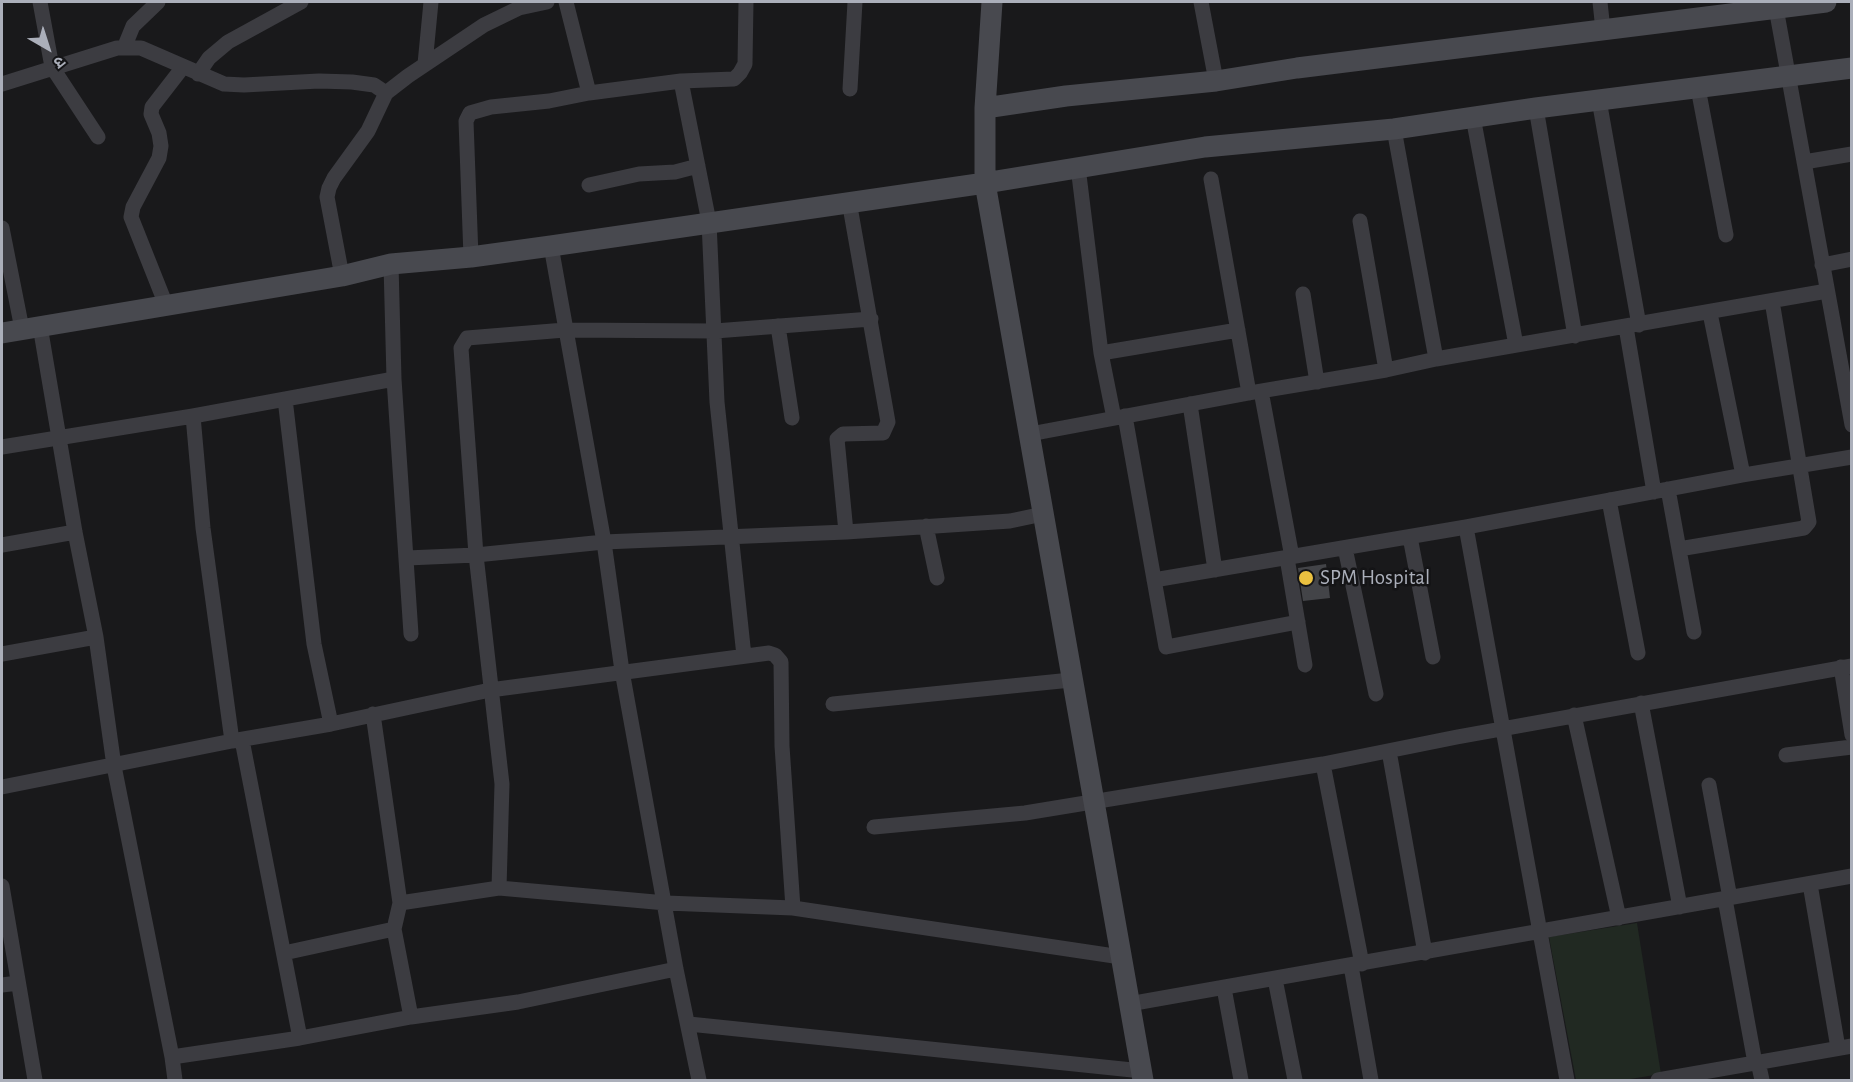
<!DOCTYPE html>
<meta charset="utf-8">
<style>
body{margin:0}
#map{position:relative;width:1853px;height:1082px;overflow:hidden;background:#19191b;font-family:"Alegreya Sans","Noto Sans Devanagari",sans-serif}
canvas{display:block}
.frame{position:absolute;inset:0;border:3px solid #abafba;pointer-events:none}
.north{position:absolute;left:18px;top:18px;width:60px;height:60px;-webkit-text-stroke:4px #141416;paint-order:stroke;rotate:141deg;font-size:16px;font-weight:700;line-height:24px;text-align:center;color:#abafba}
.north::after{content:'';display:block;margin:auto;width:21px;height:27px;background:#abafba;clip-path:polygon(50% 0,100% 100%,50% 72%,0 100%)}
</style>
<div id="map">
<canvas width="1853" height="1082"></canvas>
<div class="frame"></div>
<div class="north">उ</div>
</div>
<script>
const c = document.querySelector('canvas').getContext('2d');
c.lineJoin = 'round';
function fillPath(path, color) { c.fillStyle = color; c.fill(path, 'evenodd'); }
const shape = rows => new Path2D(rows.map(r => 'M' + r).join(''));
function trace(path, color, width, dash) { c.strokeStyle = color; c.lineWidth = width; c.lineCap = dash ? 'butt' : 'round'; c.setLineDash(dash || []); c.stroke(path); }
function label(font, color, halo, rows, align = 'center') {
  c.font = font + ' "Alegreya Sans",sans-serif'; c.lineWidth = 5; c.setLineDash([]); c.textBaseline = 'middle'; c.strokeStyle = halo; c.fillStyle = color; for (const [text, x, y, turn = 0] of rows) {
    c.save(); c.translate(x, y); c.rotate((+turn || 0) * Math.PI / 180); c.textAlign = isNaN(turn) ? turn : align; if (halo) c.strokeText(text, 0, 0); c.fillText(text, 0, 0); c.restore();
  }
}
fillPath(shape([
 [1637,923,1661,1074,1624,1080,1576,1080,1549,937]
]), '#212922');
fillPath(shape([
 [1326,564,1330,598,1303,601,1298,568]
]), '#434448');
trace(shape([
 [40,2,52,67,98,137],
 [566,2,589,93],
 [1201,2,1216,81],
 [1600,2,1603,30],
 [1776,8,1852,425],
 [124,48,133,26,158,2],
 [425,64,431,2],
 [198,74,209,58,228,42,301,2],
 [2,84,117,48,141,48,224,84,244,85,319,81,352,82,374,85,386,93],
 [1698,88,1726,235],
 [850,89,855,2],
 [1599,100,1639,325],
 [1536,108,1575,336],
 [1473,117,1516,345],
 [1394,129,1436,359],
 [1804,162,1852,154],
 [1078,167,1101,353],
 [1211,179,1249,393],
 [589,185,639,174,675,172,698,166],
 [1360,221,1386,370],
 [2,228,22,329],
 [551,246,604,542,622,671,676,969,699,1080],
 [471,257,466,121,470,113,491,107,549,101,589,93,681,81],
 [391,264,394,379,411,634],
 [1822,265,1852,259],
 [342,276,327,197,329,188,334,178,368,131,386,93,408,76,484,25,519,8,547,2],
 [1303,294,1317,382],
 [166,305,131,217,133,207,159,158,161,146,159,133,151,114,152,107,183,67],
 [1710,313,1743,475],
 [40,326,75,532,96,637,114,766,172,1057,175,1080],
 [778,326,792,418],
 [1626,327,1654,492],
 [1261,391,1292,557],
 [285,399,314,644,331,724],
 [1190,404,1215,570],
 [193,416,203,528,232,741],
 [1125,416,1166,647,1298,622],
 [1114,418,1101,353,1238,330],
 [1030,434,1249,393,1386,370,1436,359,1827,291],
 [2,447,193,416,394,379],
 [1668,489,1694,632],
 [1609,500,1638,653],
 [926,526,937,578],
 [1466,527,1567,1080],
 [846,532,837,439,843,434,883,433,888,422,849,201],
 [1410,537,1433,657],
 [2,545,75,532],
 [1345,548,1376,694],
 [1679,549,1804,528,1809,522,1772,301],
 [407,558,476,555,604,542,846,532,1010,521,1043,514],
 [1287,558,1305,665],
 [1154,580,1466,527,1743,475,1852,457],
 [2,654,96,637],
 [744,656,717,402,709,222,681,81,734,79,740,73,745,64,746,2],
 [1841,667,1852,735],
 [1641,703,1680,907],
 [833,704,1071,680],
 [373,714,400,903,394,929,411,1017],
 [1574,715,1619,918],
 [242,740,300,1038],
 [1389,751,1425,953],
 [1786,755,1852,747],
 [1323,764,1362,964],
 [1709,785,1730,898],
 [2,787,232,741,331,724,490,690,769,653,775,655,781,662,782,746,793,908],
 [874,827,1025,813,1323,764,1457,737,1852,666],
 [1810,884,1838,1048],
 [2,886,35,1080],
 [499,888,502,784,476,555,461,348,467,338,565,330,715,331,871,319],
 [1725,899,1755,1063],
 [400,903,499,888,666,903,793,908,1121,957],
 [284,953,394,929],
 [1351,966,1371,1080],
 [1275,979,1295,1080],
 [2,985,18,983],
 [1224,988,1241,1080],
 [1129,1004,1852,876],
 [689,1024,1142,1071],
 [172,1057,300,1038,411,1017,518,1002,676,969],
 [1758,1062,1762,1080],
 [1658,1080,1852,1046]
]), '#3c3c41', 15);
trace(shape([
 [992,2,985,108,985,183,1143,1080],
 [985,108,1066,96,1216,81,1297,68,1826,2],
 [2,333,342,276,391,264,471,257,551,246,985,183,1205,147,1394,129,1536,108,1852,68]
]), '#48494f', 21);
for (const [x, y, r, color] of [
 [1306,578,8,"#ebc140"]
]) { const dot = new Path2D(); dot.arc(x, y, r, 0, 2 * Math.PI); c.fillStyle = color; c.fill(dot); trace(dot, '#141416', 2); }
label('21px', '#abafba', '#141416', [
 ["SPM Hospital",1320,578]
], 'left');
</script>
